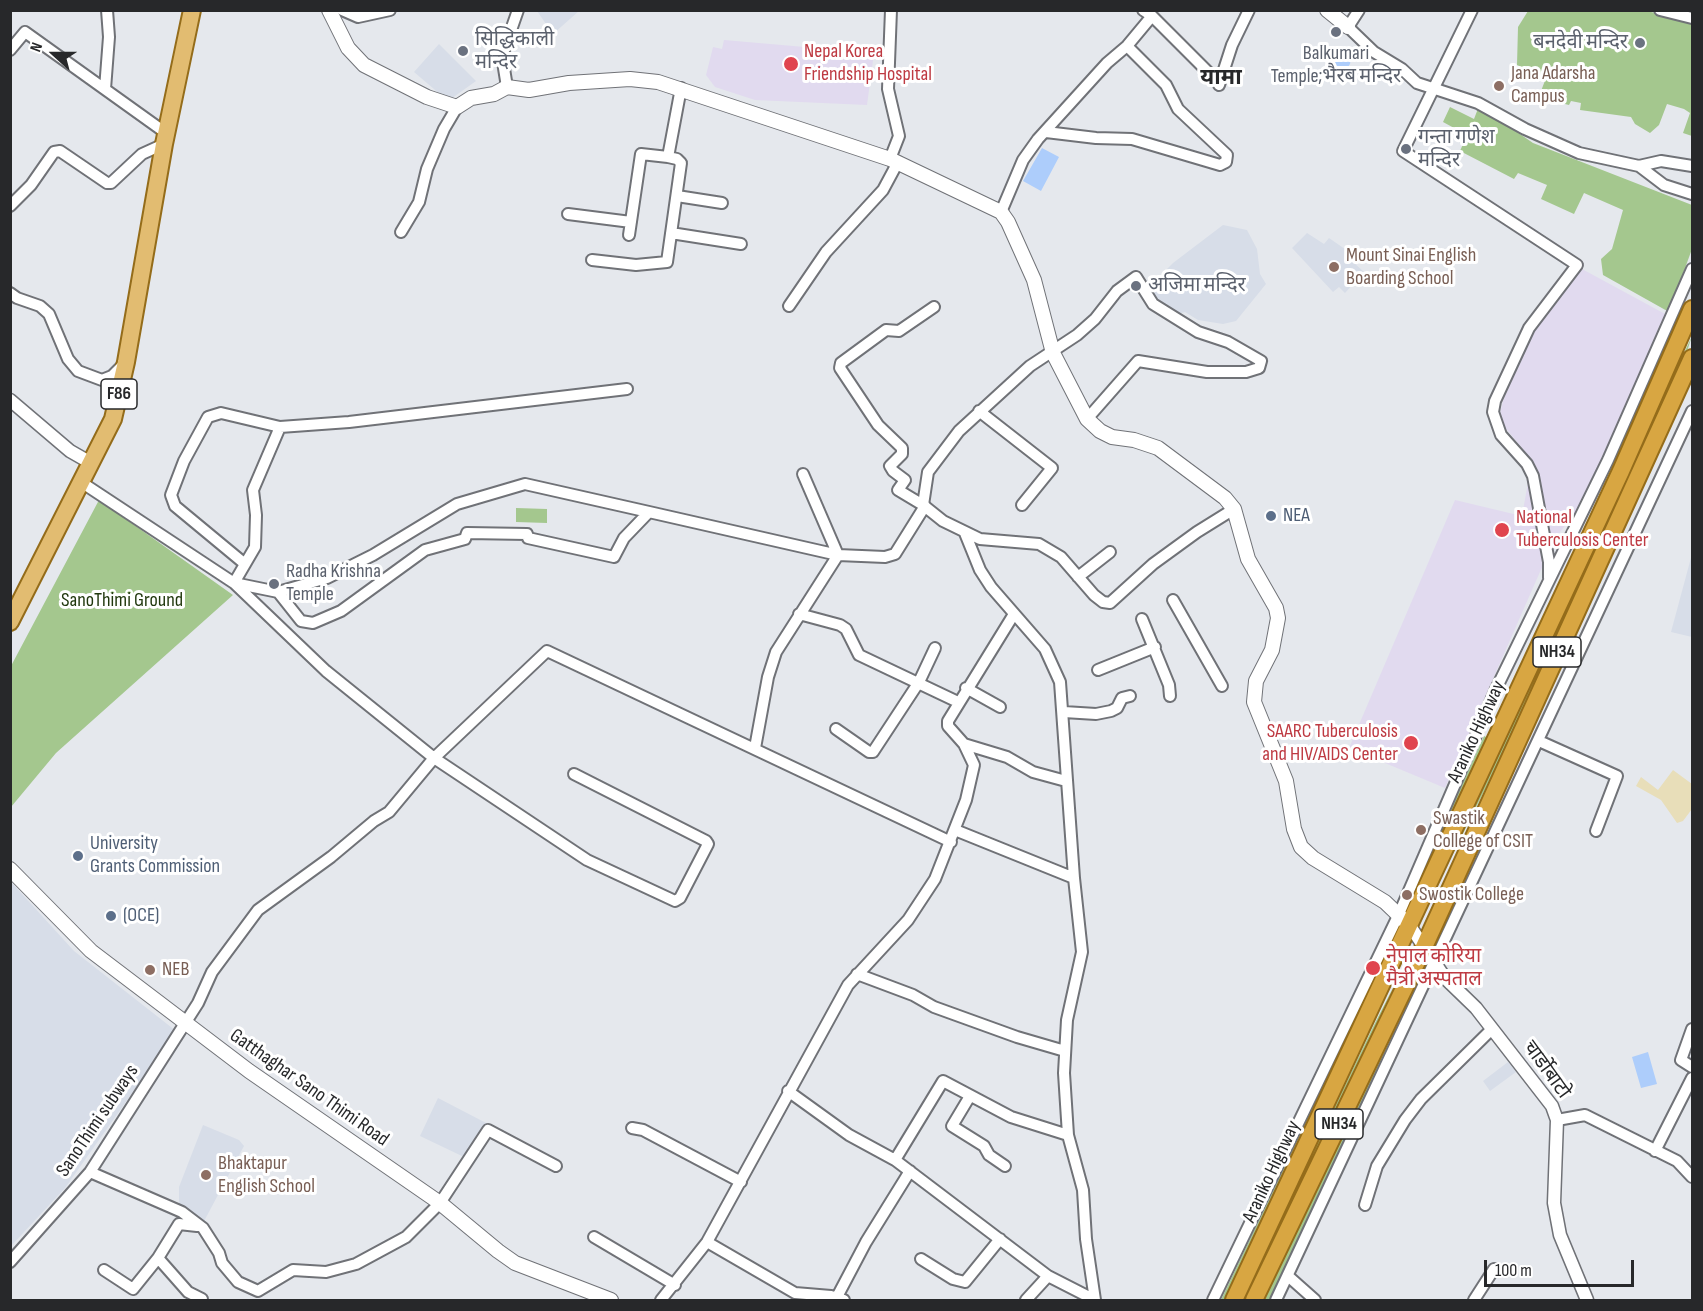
<!DOCTYPE html>
<meta charset="utf-8">
<style>
body{margin:0}
#map{position:relative;width:1703px;height:1311px;overflow:hidden;background:#e5e8ed;font-family:"Sofia Sans Condensed",sans-serif}
canvas{display:block}
.frame{position:absolute;inset:0;border:12px solid #27282a;pointer-events:none}
.north{position:absolute;left:24px;top:24px;width:60px;height:60px;-webkit-text-stroke:4px #fff;paint-order:stroke;rotate:291deg;font-size:16px;font-weight:700;line-height:24px;text-align:center;color:#27282a}
.north::after{content:'';display:block;margin:auto;width:21px;height:27px;background:#27282a;clip-path:polygon(50% 0,100% 100%,50% 72%,0 100%)}
.scale{position:absolute;left:1484px;top:1260px;width:150px;height:27px;box-sizing:border-box;border:3px solid #27282a;border-top:0;padding-left:8px;font-size:18px;line-height:21px;white-space:nowrap;color:#27282a;-webkit-text-stroke:4px #fff;paint-order:stroke}
</style>
<div id="map">
<canvas width="1703" height="1311"></canvas>
<div class="frame"></div>
<div class="north">N</div>
<div class="scale">100 m</div>
</div>
<script>
const c = document.querySelector('canvas').getContext('2d');
c.lineJoin = 'round';
function fillPath(path, color) { c.fillStyle = color; c.fill(path, 'evenodd'); }
const shape = rows => new Path2D(rows.map(r => 'M' + r).join(''));
function trace(path, color, width, dash) { c.strokeStyle = color; c.lineWidth = width; c.lineCap = dash ? 'butt' : 'round'; c.setLineDash(dash || []); c.stroke(path); }
function label(font, color, halo, rows, align = 'center') {
  c.font = font + ' "Sofia Sans Condensed","Noto Sans Devanagari",sans-serif'; c.lineWidth = 6; c.setLineDash([]); c.textBaseline = 'middle'; c.strokeStyle = halo; c.fillStyle = color; for (const [text, x, y, turn = 0] of rows) {
    c.save(); c.translate(x, y); c.rotate((+turn || 0) * Math.PI / 180); c.textAlign = isNaN(turn) ? turn : align; if (halo) c.strokeText(text, 0, 0); c.fillText(text, 0, 0); c.restore();
  }
}
fillPath(shape([
 [537,11,579,11,553,34],
 [439,44,476,81,448,101,414,72],
 [1223,225,1247,230,1257,249,1260,274,1266,284,1236,321,1223,324,1198,320,1185,312,1178,314,1150,296,1165,271,1173,263],
 [1307,233,1324,244,1329,238,1355,256,1353,262,1364,272,1345,293,1339,287,1333,292,1292,248],
 [1692,554,1692,637,1671,632],
 [11,882,74,951,176,1031,65,1188,11,1246],
 [1508,1062,1516,1072,1490,1091,1483,1081],
 [438,1098,488,1124,464,1157,420,1136],
 [203,1125,239,1140,244,1146,202,1225,179,1208,179,1187]
]), '#d7dde8');
fillPath(shape([
 [724,40,874,53,867,105,755,100,715,87,706,75,713,47,722,49],
 [1582,269,1667,315,1593,489,1554,540,1445,788,1349,748,1455,500,1522,516,1532,460,1502,424,1499,417,1503,401,1530,335]
]), '#e1daef');
fillPath(shape([
 [1642,10,1692,21,1692,136,1683,133,1690,113,1684,109,1667,104,1659,125,1650,133,1635,124,1631,117,1580,110,1581,103,1571,101,1569,105,1553,101,1554,96,1541,91,1546,78,1517,65,1518,27,1528,11],
 [1479,106,1533,143,1692,205,1692,249,1669,312,1603,275,1601,259,1612,249,1623,210,1584,193,1574,214,1541,199,1547,185,1518,173,1514,179,1460,151,1467,135,1443,122,1450,107,1474,119],
 [1692,336,1683,364,1501,757,1428,904,1426,903],
 [99,500,233,595,56,753,11,807,11,666],
 [516,508,547,509,547,523,516,522],
 [1484,736,1488,738,1413,900,1410,899],
 [1379,969,1278,1192,1226,1300,1221,1300],
 [1399,976,1247,1300,1242,1300,1374,1025],
 [1416,983,1361,1104,1358,1115,1339,1150,1335,1165,1272,1300,1264,1300]
]), '#a4c78e');
fillPath(shape([
 [1673,770,1692,784,1692,809,1683,821,1677,823,1661,800,1636,786,1641,777,1658,790]
]), '#e8deb9');
fillPath(shape([
 [1331,48,1347,52,1351,57,1350,64,1343,75,1328,55],
 [1042,148,1059,157,1041,191,1023,181],
 [1648,1052,1657,1084,1641,1088,1632,1057]
]), '#adcdfb');
const minor = shape([
 [342,10,358,17,390,10],
 [1143,10,1152,16,1210,74],
 [1359,10,1348,27,1374,52,1402,69,1417,83,1478,103,1525,129,1579,153,1639,166,1661,161,1692,166],
 [1472,10,1403,151,1577,265,1529,328,1495,401,1493,412,1501,435,1527,464,1533,476,1549,562,1549,578],
 [1660,10,1692,18],
 [10,50,25,32,166,133],
 [1219,85,1232,45,1249,10],
 [507,87,502,56,518,10],
 [105,89,109,37,107,10],
 [1046,132,1096,138,1132,139,1220,165,1226,162,1227,155,1178,109,1166,85,1127,46],
 [890,159,899,136,888,89,891,10],
 [1639,166,1664,185,1692,194],
 [677,196,722,203],
 [10,206,31,185,54,152,60,151,107,183,111,183,142,154,164,144],
 [1001,212,1023,160,1038,139,1107,63,1127,46,1152,16],
 [568,214,631,222],
 [401,232,419,202,427,169,444,129,457,107],
 [671,233,741,244],
 [629,235,641,154,668,157,681,88],
 [592,260,636,265,667,262,681,163,677,159,668,157],
 [10,293,17,298,40,306,49,314,68,359,78,371,102,380,112,376,124,364],
 [789,306,826,252,883,190,898,162],
 [979,411,1052,468,1022,505],
 [1087,419,1138,361,1207,372,1246,372,1259,368,1261,361,1228,342,1198,332,1153,304,1136,277,1117,291,1095,319,1077,335,1030,366,959,431,928,472,923,505,943,521,980,539,1039,544,1061,557,1094,595,1103,602,1110,603,1153,564,1197,532,1234,509],
 [280,427,253,490,256,515,255,547,234,583,278,592,301,621,313,623,341,611,425,550,465,539,467,533,527,534,528,538,614,557,624,538,649,512,838,555,803,474],
 [81,482,234,583,326,671,434,758,587,860,675,901,680,898,708,844,706,841,574,774],
 [923,505,898,490,905,480,893,471,890,466,902,454,902,448,878,425,840,368,841,363,886,330,899,331,934,307],
 [965,533,980,570,991,587,1045,649,1060,682,1074,878,1082,952,1067,1020,1064,1073,1068,1135,1083,1190,1086,1239,1095,1300],
 [245,564,175,506,171,495,184,461,208,417,221,413,280,427,349,422,627,389],
 [1078,577,1110,552],
 [278,592,327,578,373,555,457,504,525,484,649,512],
 [1173,600,1222,686],
 [799,614,840,625,846,629,859,655,958,702],
 [1142,619,1169,685,1170,696],
 [1098,670,1155,647],
 [966,688,1000,707],
 [1064,712,1096,714,1111,711,1117,708,1122,698,1130,696],
 [836,729,869,752,873,752,919,682,935,648],
 [1539,741,1617,776,1596,831],
 [964,744,1007,757,1033,772,1066,781],
 [755,748,768,677,776,652,838,555,885,557,895,554,925,506],
 [955,830,1074,878],
 [857,974,913,995,934,1007,1017,1037,1065,1051],
 [1692,1029,1681,1060,1692,1067],
 [788,1091,849,1135,895,1160,1048,1276,1095,1300],
 [970,1096,952,1126,984,1146,989,1155,1005,1166],
 [1557,1120,1585,1115,1677,1161,1692,1177],
 [632,1128,643,1130,741,1182],
 [1655,1151,1692,1078],
 [895,1160,943,1081,1011,1117,1068,1135],
 [90,1172,182,1212,203,1228,219,1253,222,1263,238,1282,258,1291,293,1270,326,1272,356,1264,406,1237,440,1203,488,1130,556,1166],
 [1365,1205,1377,1166,1405,1120,1421,1099,1492,1029],
 [197,1226,179,1224,158,1258,188,1292,202,1299],
 [594,1237,675,1285],
 [707,1242,795,1293,831,1296,844,1300],
 [921,1259,953,1279,965,1282,1000,1239],
 [10,1262,90,1172,198,1003,212,972,258,910,331,857,374,821,389,812,434,758,547,651,951,842],
 [104,1270,133,1289,158,1258],
 [1288,1276,1315,1300],
 [837,1297,866,1242,910,1171],
 [661,1300,707,1242,848,985,908,920,935,879,966,800,974,765,964,744,948,726,948,721,1014,614],
 [1026,1300,1048,1276],
 [1213,1300,1399,914,1496,689,1608,460,1692,269],
 [1276,1300,1692,411],
 [1474,1300,1494,1269]
]);
const tertiary = shape([
 [10,400,70,451,91,463],
 [1410,926,1445,978,1476,1008,1552,1106,1557,1120,1554,1203,1560,1235,1587,1300]
]);
const secondary = shape([
 [329,10,348,48,364,65,427,97,457,107,471,98,494,94,507,87,529,90,569,83,630,79,658,82,890,159,1001,212,1008,222,1034,280,1053,353,1087,419,1100,431,1112,437,1134,440,1158,448,1225,498,1234,509,1248,559,1276,608,1278,618,1272,650,1256,681,1254,702,1286,781,1294,829,1301,847,1313,858,1385,902,1410,926],
 [1327,10,1348,27],
 [10,869,91,951,249,1071,440,1203,498,1251,515,1263,611,1300]
]);
const primary = shape([
 [10,622,113,419,126,362,164,144,192,10]
]);
const trunk = shape([
 [1234,1300,1621,471,1692,309],
 [1254,1300,1424,947,1692,358]
]);
trace(minor, '#707277', 14);
trace(tertiary, '#707277', 15);
trace(secondary, '#707277', 16);
trace(primary, '#946c1a', 20);
trace(trunk, '#946c1a', 20);
trace(minor, '#fff', 10);
trace(tertiary, '#fff', 12);
trace(secondary, '#fff', 14);
trace(primary, '#e2bc71', 16);
trace(trunk, '#d8a642', 16);
for (const [x, y, r, color] of [
 [1336,32,6,"#6b7280"],
 [1640,43,6,"#6b7280"],
 [463,51,6,"#6b7280"],
 [791,64,8,"#e0444e"],
 [1499,86,6,"#8d6e63"],
 [1406,149,6,"#6b7280"],
 [1334,267,6,"#8d6e63"],
 [1136,286,6,"#6b7280"],
 [1271,516,6,"#5c6f8a"],
 [1502,530,8,"#e0444e"],
 [274,584,6,"#6b7280"],
 [1411,743,8,"#e0444e"],
 [1421,830,6,"#8d6e63"],
 [78,856,6,"#5c6f8a"],
 [1407,895,6,"#8d6e63"],
 [111,916,6,"#5c6f8a"],
 [1373,968,8,"#e0444e"],
 [150,970,6,"#8d6e63"],
 [206,1175,6,"#8d6e63"]
]) { const dot = new Path2D(); dot.arc(x, y, r, 0, 2 * Math.PI); c.fillStyle = color; c.fill(dot); trace(dot, '#fff', 2); }
for (const [x, y, w] of [
 [119,394,36],
 [1557,652,48],
 [1339,1124,48]
]) { const box = new Path2D(); box.roundRect(x - w / 2, y - 15, w, 30, 4.5); c.fillStyle = '#fff'; c.fill(box); trace(box, '#27282a', 1.5); }
label('bold 18px', '#27282a', null, [
 ["F86",119,394],
 ["NH34",1557,652],
 ["NH34",1339,1124]
]);
label('20px', '#5b616d', '#fff', [
 ["सिद्धिकाली",475,40],
 ["मन्दिर",475,63],
 ["बनदेवी मन्दिर",1628,43,"right"],
 ["Balkumari",1336,54,"center"],
 ["Temple;भैरब मन्दिर",1336,77,"center"],
 ["गन्ता गणेश",1418,138],
 ["मन्दिर",1418,161],
 ["अजिमा मन्दिर",1148,286],
 ["Radha Krishna",286,572],
 ["Temple",286,595]
], 'left');
label('20px', '#be3a42', '#fff', [
 ["Nepal Korea",804,52],
 ["Friendship Hospital",804,75],
 ["National",1516,518],
 ["Tuberculosis Center",1516,541],
 ["SAARC Tuberculosis",1398,732,"right"],
 ["and HIV/AIDS Center",1398,755,"right"],
 ["नेपाल कोरिया",1386,957],
 ["मैत्री अस्पताल",1386,980]
], 'left');
label('20px', '#785e54', '#fff', [
 ["Jana Adarsha",1511,74],
 ["Campus",1511,97],
 ["Mount Sinai English",1346,256],
 ["Boarding School",1346,279],
 ["Swastik",1433,819],
 ["College of CSIT",1433,842],
 ["Swostik College",1419,895],
 ["NEB",162,970],
 ["Bhaktapur",218,1164],
 ["English School",218,1187]
], 'left');
label('20px', '#4e5e75', '#fff', [
 ["NEA",1283,516],
 ["University",90,844],
 ["Grants Commission",90,867],
 ["(OCE)",123,916]
], 'left');
label('20px', '#21380e', '#fff', [
 ["SanoThimi Ground",122,601]
]);
label('20px', '#27282a', '#fff', [
 ["Araniko Highway",1477,732,-65],
 ["चार्डोबाटो",1546,1070,54],
 ["Gatthaghar Sano Thimi Road",309,1088,35],
 ["SanoThimi subways",98,1121,-56],
 ["Araniko Highway",1272,1172,-65]
]);
label('bold 22px', '#27282a', '#fff', [
 ["यामा",1221,78]
]);
</script>
